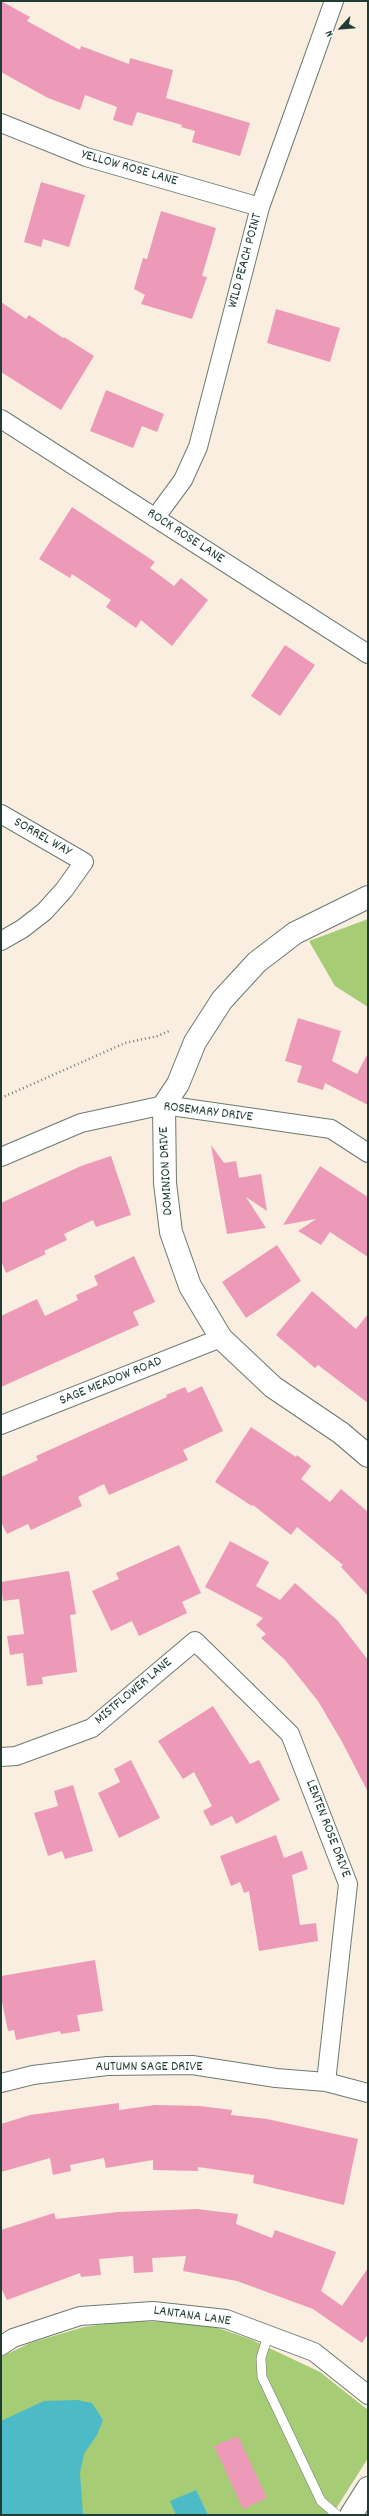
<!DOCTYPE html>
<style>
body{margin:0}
#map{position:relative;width:369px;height:2516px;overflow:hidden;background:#f9eedf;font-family:Dekko,sans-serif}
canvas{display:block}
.frame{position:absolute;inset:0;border:2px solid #1f3d34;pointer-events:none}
.north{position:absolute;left:321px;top:8px;width:40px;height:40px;-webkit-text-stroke:3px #fff;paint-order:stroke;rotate:244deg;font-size:11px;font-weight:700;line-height:16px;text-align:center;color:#1f3d34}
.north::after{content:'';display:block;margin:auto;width:14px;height:18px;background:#1f3d34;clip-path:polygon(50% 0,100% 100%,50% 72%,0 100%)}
</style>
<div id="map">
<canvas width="369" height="2516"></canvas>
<div class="frame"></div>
<div class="north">N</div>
</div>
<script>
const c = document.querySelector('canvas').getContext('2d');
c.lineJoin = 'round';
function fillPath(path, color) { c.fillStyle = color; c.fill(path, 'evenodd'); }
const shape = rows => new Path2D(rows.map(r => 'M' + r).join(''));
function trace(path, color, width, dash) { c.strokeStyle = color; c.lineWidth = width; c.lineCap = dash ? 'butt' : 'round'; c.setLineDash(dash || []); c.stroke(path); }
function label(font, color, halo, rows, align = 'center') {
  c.font = font + ' Dekko,sans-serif'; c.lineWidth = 3; c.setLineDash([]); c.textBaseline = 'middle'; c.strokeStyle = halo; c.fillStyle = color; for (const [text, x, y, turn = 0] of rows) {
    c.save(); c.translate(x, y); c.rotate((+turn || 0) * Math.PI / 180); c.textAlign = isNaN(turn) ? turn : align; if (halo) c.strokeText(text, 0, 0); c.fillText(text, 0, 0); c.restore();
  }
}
fillPath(shape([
 [368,919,368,1007,335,986,309,941],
 [128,2321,173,2322,215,2327,250,2339,320,2372,368,2410,368,2458,332,2515,1,2515,1,2357,30,2343,84,2327]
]), '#a6cc76');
fillPath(shape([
 [77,2400,92,2403,103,2420,97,2435,84,2454,80,2473,83,2515,1,2515,1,2421,44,2401],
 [196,2490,208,2515,176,2515,170,2501]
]), '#4dbac8');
fillPath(shape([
 [1,1,30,17,27,21,80,50,81,46,129,64,130,58,173,70,166,98,250,123,240,156,192,142,195,131,181,127,182,125,137,112,132,126,113,120,117,107,85,95,80,110,48,98,1,72],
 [41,182,85,195,69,247,43,239,41,247,24,242],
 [161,211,216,228,202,276,207,277,192,319,141,304,145,295,134,289,143,258,147,259],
 [1,302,26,319,29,315,63,338,64,337,94,356,61,410,1,372],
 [276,309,340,328,330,362,267,343],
 [106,390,164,414,157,432,142,426,133,448,90,431],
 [72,507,155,562,150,568,174,586,181,578,208,600,172,646,141,620,136,628,106,607,111,600,72,574,70,578,39,559],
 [285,645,315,665,280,716,251,696],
 [298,1018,341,1031,332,1061,357,1074,368,1053,368,1105,325,1083,323,1090,297,1082,302,1066,285,1061],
 [211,1145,224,1163,236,1161,239,1178,261,1174,267,1211,246,1197,266,1228,227,1234],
 [111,1156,131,1215,96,1227,93,1220,64,1234,67,1240,44,1251,46,1254,6,1273,1,1261,1,1203,81,1166],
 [320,1166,368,1197,368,1257,330,1232,321,1245,298,1231,316,1219,283,1225],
 [277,1245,301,1281,246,1318,222,1282],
 [134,1256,155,1302,133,1312,139,1325,1,1387,1,1316,37,1299,45,1316,78,1300,76,1295,98,1285,94,1276],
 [312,1291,356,1329,368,1314,368,1403,318,1365,315,1368,276,1335],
 [202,1386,223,1431,183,1450,188,1460,109,1495,104,1484,78,1497,82,1506,31,1530,28,1524,7,1534,1,1522,1,1477,38,1460,36,1456,167,1397,166,1395,185,1387,188,1393],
 [251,1427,296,1457,297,1455,311,1466,301,1479,330,1502,341,1489,368,1512,368,1596,341,1567,343,1565,297,1527,291,1535,253,1505,252,1506,215,1482],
 [230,1541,269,1562,256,1586,280,1600,295,1583,337,1620,368,1660,368,1792,341,1740,318,1701,285,1660,261,1638,266,1634,256,1625,263,1618,205,1587],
 [179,1545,201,1593,182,1602,187,1613,139,1636,132,1621,111,1631,92,1591,119,1579,116,1573],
 [69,1571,76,1614,70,1615,77,1672,42,1677,43,1684,27,1686,23,1653,10,1655,7,1636,24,1634,19,1599,3,1601,1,1582],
 [213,1706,250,1764,259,1760,280,1800,236,1824,232,1816,211,1826,203,1811,212,1806,194,1772,183,1779,158,1741],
 [131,1760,160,1818,119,1838,98,1793,120,1782,114,1769],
 [73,1785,93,1851,65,1859,62,1851,48,1856,34,1813,58,1806,54,1791],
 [276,1835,284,1858,302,1851,308,1869,292,1875,300,1925,316,1923,318,1941,259,1951,249,1891,244,1893,240,1882,231,1886,220,1856],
 [95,1960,103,2011,77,2015,80,2031,61,2034,60,2031,16,2040,14,2030,8,2031,1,1997,1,1976],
 [119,2103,119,2110,155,2105,200,2106,232,2110,231,2115,267,2119,358,2139,344,2205,253,2183,254,2175,198,2167,198,2171,153,2170,153,2160,106,2168,104,2158,70,2165,71,2171,53,2175,50,2158,1,2172,1,2124,30,2115],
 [197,2209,238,2214,236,2224,272,2238,275,2230,336,2252,321,2291,342,2306,368,2268,368,2334,362,2343,313,2309,237,2281,183,2271,186,2256,152,2258,153,2272,134,2273,133,2256,99,2259,101,2275,81,2277,80,2273,7,2300,1,2288,1,2230,54,2213,56,2219,118,2212],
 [238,2436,267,2498,243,2509,214,2446]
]), '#ed9ab8');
const lane = shape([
 [268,2335,261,2358,262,2377,321,2501,337,2515]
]);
const street = shape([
 [1,123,86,157,260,207],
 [1,419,368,654],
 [155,518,183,480,198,447,260,207,334,1],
 [1,814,84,862,64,890,44,912,22,929,1,941],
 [1,1157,81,1123,164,1105,331,1129,368,1153],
 [1,1425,221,1338],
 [1,1757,16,1756,92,1728,195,1641,290,1734,348,1884,326,2082],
 [1,2083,33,2075,107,2066,192,2065,276,2078,326,2082,368,2093],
 [1,2346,13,2338,80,2316,153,2311,226,2319,314,2352,368,2395]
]);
const secondary = shape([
 [368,897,295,933,257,962,222,1000,195,1042,178,1084,164,1105,165,1183,171,1232,190,1286,221,1338,273,1387,341,1433,368,1456],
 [351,2515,368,2488]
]);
trace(lane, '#6b7b70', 10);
trace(street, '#6b7b70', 20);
trace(secondary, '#6b7b70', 24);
trace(shape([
 [1,1098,125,1043,158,1036,171,1030]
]), '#6b7b70', 2.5, [1, 3]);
trace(lane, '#fff', 9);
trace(street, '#fff', 18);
trace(secondary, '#fff', 22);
label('14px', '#1f3d34', '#fff', [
 ["YELLOW ROSE LANE",129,169,16],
 ["WILD PEACH POINT",246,261,-75],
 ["ROCK ROSE LANE",185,537,33],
 ["SORREL WAY",42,838,30],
 ["ROSEMARY DRIVE",208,1113,7],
 ["DOMINION DRIVE",167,1171,-93],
 ["SAGE MEADOW ROAD",111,1382,-22],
 ["MISTFLOWER LANE",134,1692,-40],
 ["LENTEN ROSE DRIVE",327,1829,69],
 ["AUTUMN SAGE DRIVE",149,2068],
 ["LANTANA LANE",192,2317,8]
]);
</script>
